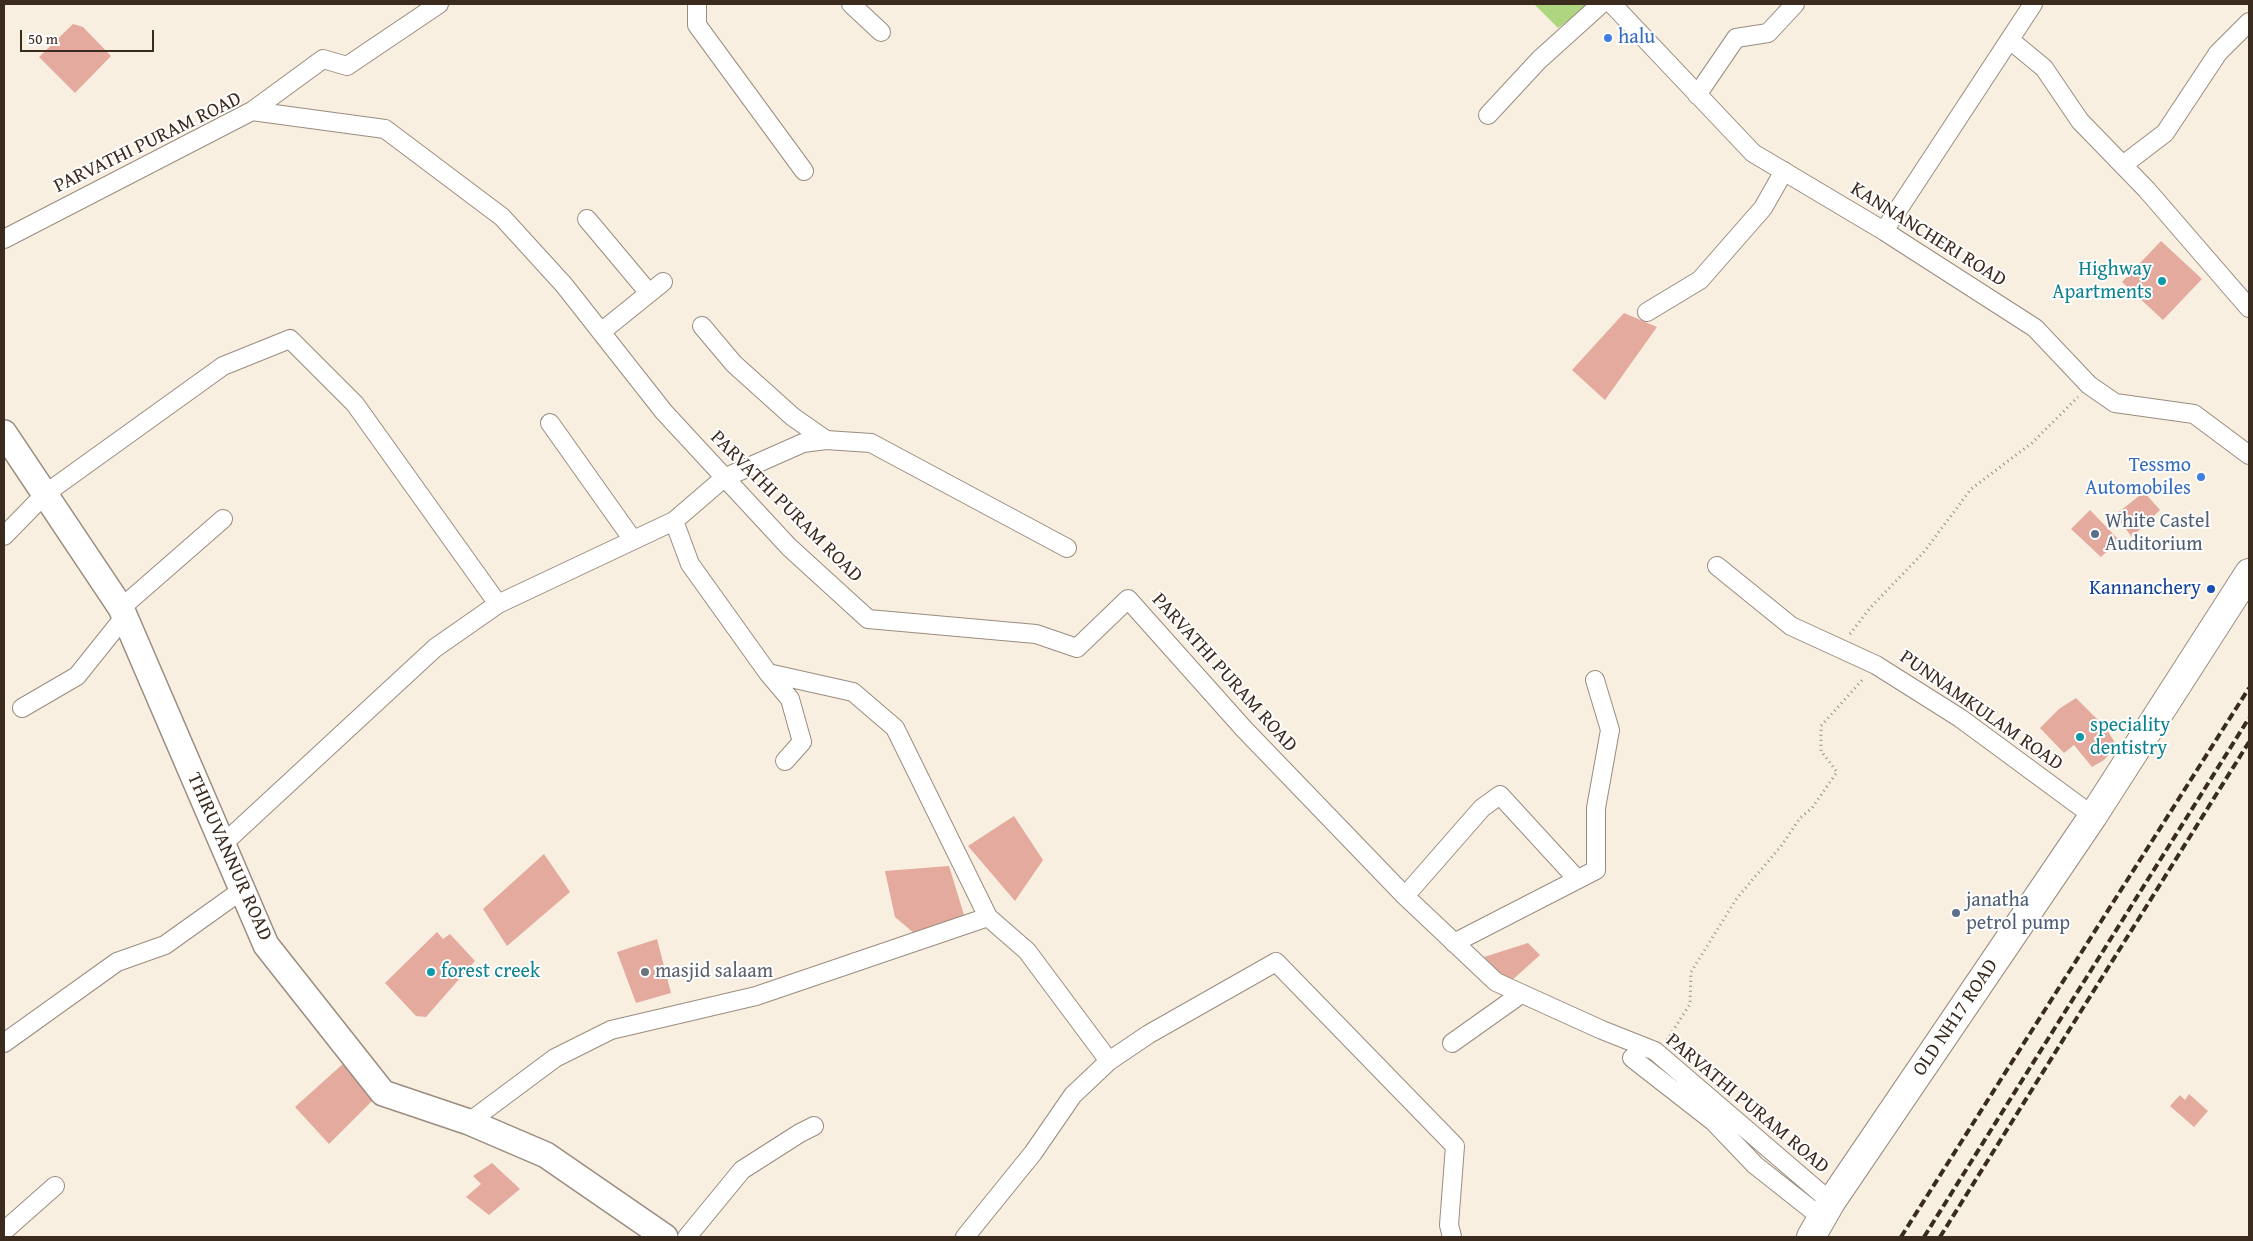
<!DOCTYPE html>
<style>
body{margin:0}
#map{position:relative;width:2253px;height:1241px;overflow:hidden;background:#f8efe0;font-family:"Gentium Book Plus",serif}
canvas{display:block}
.frame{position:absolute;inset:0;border:5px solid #3b2a1e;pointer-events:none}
.scale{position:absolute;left:20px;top:30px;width:134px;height:22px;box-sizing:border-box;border:2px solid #3b2a1e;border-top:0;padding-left:6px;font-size:15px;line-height:18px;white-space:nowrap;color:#3b2a1e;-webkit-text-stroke:4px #fff;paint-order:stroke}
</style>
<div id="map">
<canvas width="2253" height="1241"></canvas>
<div class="frame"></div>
<div class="scale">50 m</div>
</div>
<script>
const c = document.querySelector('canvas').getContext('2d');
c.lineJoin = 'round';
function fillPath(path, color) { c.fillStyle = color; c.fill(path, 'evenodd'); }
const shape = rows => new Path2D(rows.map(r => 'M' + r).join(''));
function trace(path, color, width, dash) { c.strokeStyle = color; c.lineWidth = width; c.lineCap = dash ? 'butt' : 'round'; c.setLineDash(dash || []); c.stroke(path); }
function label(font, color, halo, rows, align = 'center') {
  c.font = font + ' "Gentium Book Plus",serif'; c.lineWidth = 4; c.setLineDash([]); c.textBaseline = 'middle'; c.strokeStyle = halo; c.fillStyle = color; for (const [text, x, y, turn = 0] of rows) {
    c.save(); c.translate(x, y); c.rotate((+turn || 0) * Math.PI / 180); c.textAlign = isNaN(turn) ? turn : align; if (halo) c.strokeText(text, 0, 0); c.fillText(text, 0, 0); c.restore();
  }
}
fillPath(shape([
 [1534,4,1589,4,1590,5,1558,28]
]), '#aed57f');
fillPath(shape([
 [73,24,83,27,111,56,75,93,39,57],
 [2161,241,2202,279,2163,320,2122,282],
 [1624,313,1657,327,1605,400,1572,370],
 [2144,492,2160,510,2132,537,2115,515],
 [2090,510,2119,540,2101,557,2071,529],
 [2076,698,2106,728,2117,746,2104,760,2092,767,2074,745,2064,753,2040,728,2059,709],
 [1014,816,1043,860,1015,901,968,846],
 [544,854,570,892,507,946,483,909],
 [949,866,964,915,915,934,895,917,885,871],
 [437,932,443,939,450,934,475,961,426,1017,416,1016,385,983],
 [657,939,671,993,636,1003,617,952],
 [1528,943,1540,955,1510,982,1484,957],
 [345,1062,375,1098,329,1144,295,1107],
 [2189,1094,2208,1111,2194,1127,2170,1106,2180,1095,2185,1100],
 [492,1163,520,1189,489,1215,466,1197,481,1184,473,1176]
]), '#e3aa9d');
const street = shape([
 [697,4,697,25,804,171],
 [851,4,881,32],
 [1612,4,1753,153,1884,231,2035,328,2089,385,2115,403,2194,414,2249,455],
 [2010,40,2044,68,2080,121,2147,190,2249,308],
 [1697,95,1736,38,1768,33,1795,4],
 [252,111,323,59,347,66,439,4],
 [1488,115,1539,60,1601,4],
 [2123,165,2165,133,2218,53,2249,22],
 [587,219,649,293],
 [1884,231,2033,4],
 [4,239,252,111,385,129,502,217,564,285,664,412,789,547,868,619,1036,634,1077,648,1128,599,1244,729,1405,896,1496,982,1602,1030,1655,1051,1831,1202],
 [1647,312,1700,280,1763,208,1784,171],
 [702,326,734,364,793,417,826,440],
 [601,332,663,282],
 [550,423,633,540],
 [4,536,45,494,223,366,290,339,355,404,498,604],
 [1067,548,871,443,826,440,803,443,724,478,674,521,690,564,768,673,853,692,895,728,988,917,1027,951,1109,1061],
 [1717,566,1791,626,1876,665,1960,718,2093,816],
 [121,608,223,519],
 [768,673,790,699,802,742,785,761],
 [22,708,77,676,125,616],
 [223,844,435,648,498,604,674,521],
 [1405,896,1482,808,1500,795,1577,879],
 [1454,943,1596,870,1596,808,1610,730,1595,680],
 [4,1043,117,962,165,945,242,890],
 [1452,1043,1521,994],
 [1632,1058,1714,1122,1755,1165,1822,1218],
 [469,1122,555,1058,611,1030,756,996,988,917],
 [4,1231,55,1186],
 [687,1237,742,1170,800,1133,814,1126],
 [965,1237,1033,1153,1073,1095,1109,1061,1149,1034,1276,962,1455,1146,1449,1225,1452,1237]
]);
const secondary = shape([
 [4,433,121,608,266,945,383,1093,469,1122,546,1155,665,1237]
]);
const primary = shape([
 [1811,1237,1831,1202,2093,816,2249,573]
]);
trace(street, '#9a8c7f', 20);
trace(secondary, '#9a8c7f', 28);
trace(primary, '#9a8c7f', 30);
trace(shape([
 [1850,634,1870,608,1923,553,1971,489,2032,443,2078,397],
 [1667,1040,1690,1004,1691,972,1737,898,1782,845,1800,818,1812,808,1837,772,1821,751,1821,726,1864,678]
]), '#9a8c7f', 3, [1, 4]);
trace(street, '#fff', 18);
trace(secondary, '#fff', 25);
trace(primary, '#fff', 28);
trace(shape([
 [1901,1237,2249,688],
 [1924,1237,2249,718],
 [1940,1237,2249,742]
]), '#3b2a1e', 4, [8, 4]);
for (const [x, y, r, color] of [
 [1608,38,5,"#3f7fe0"],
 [2162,281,5,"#0f9aa8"],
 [2201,477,5,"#3f7fe0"],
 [2095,534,5,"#5c6f8a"],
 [2211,589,5,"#1a4fb4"],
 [2080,737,5,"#0f9aa8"],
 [1956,913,5,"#5c6f8a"],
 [431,972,5,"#0f9aa8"],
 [645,972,5,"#6b7280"]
]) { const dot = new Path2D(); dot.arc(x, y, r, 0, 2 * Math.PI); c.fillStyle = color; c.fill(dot); trace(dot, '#fff', 2); }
label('20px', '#366cbe', '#fff', [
 ["halu",1618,38],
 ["Tessmo",2191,466,"right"],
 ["Automobiles",2191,489,"right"]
], 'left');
label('20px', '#3b2a1e', '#fff', [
 ["PARVATHI PURAM ROAD",148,143,-26],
 ["KANNANCHERI ROAD",1928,235,32],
 ["PARVATHI PURAM ROAD",786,507,45],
 ["PARVATHI PURAM ROAD",1224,673,48],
 ["PUNNAMKULAM ROAD",1981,711,35],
 ["THIRUVANNUR ROAD",229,857,66],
 ["OLD NH17 ROAD",1956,1018,-56],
 ["PARVATHI PURAM ROAD",1747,1104,40]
]);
label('20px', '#0d838f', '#fff', [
 ["Highway",2152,270,"right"],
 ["Apartments",2152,293,"right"],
 ["speciality",2090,726],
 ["dentistry",2090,749],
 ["forest creek",441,972]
], 'left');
label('20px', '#4e5e75', '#fff', [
 ["White Castel",2105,522],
 ["Auditorium",2105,545],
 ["janatha",1966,901],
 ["petrol pump",1966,924]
], 'left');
label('20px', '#164399', '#fff', [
 ["Kannanchery",2201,589]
], 'right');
label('20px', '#5b616d', '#fff', [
 ["masjid salaam",655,972]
], 'left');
</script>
